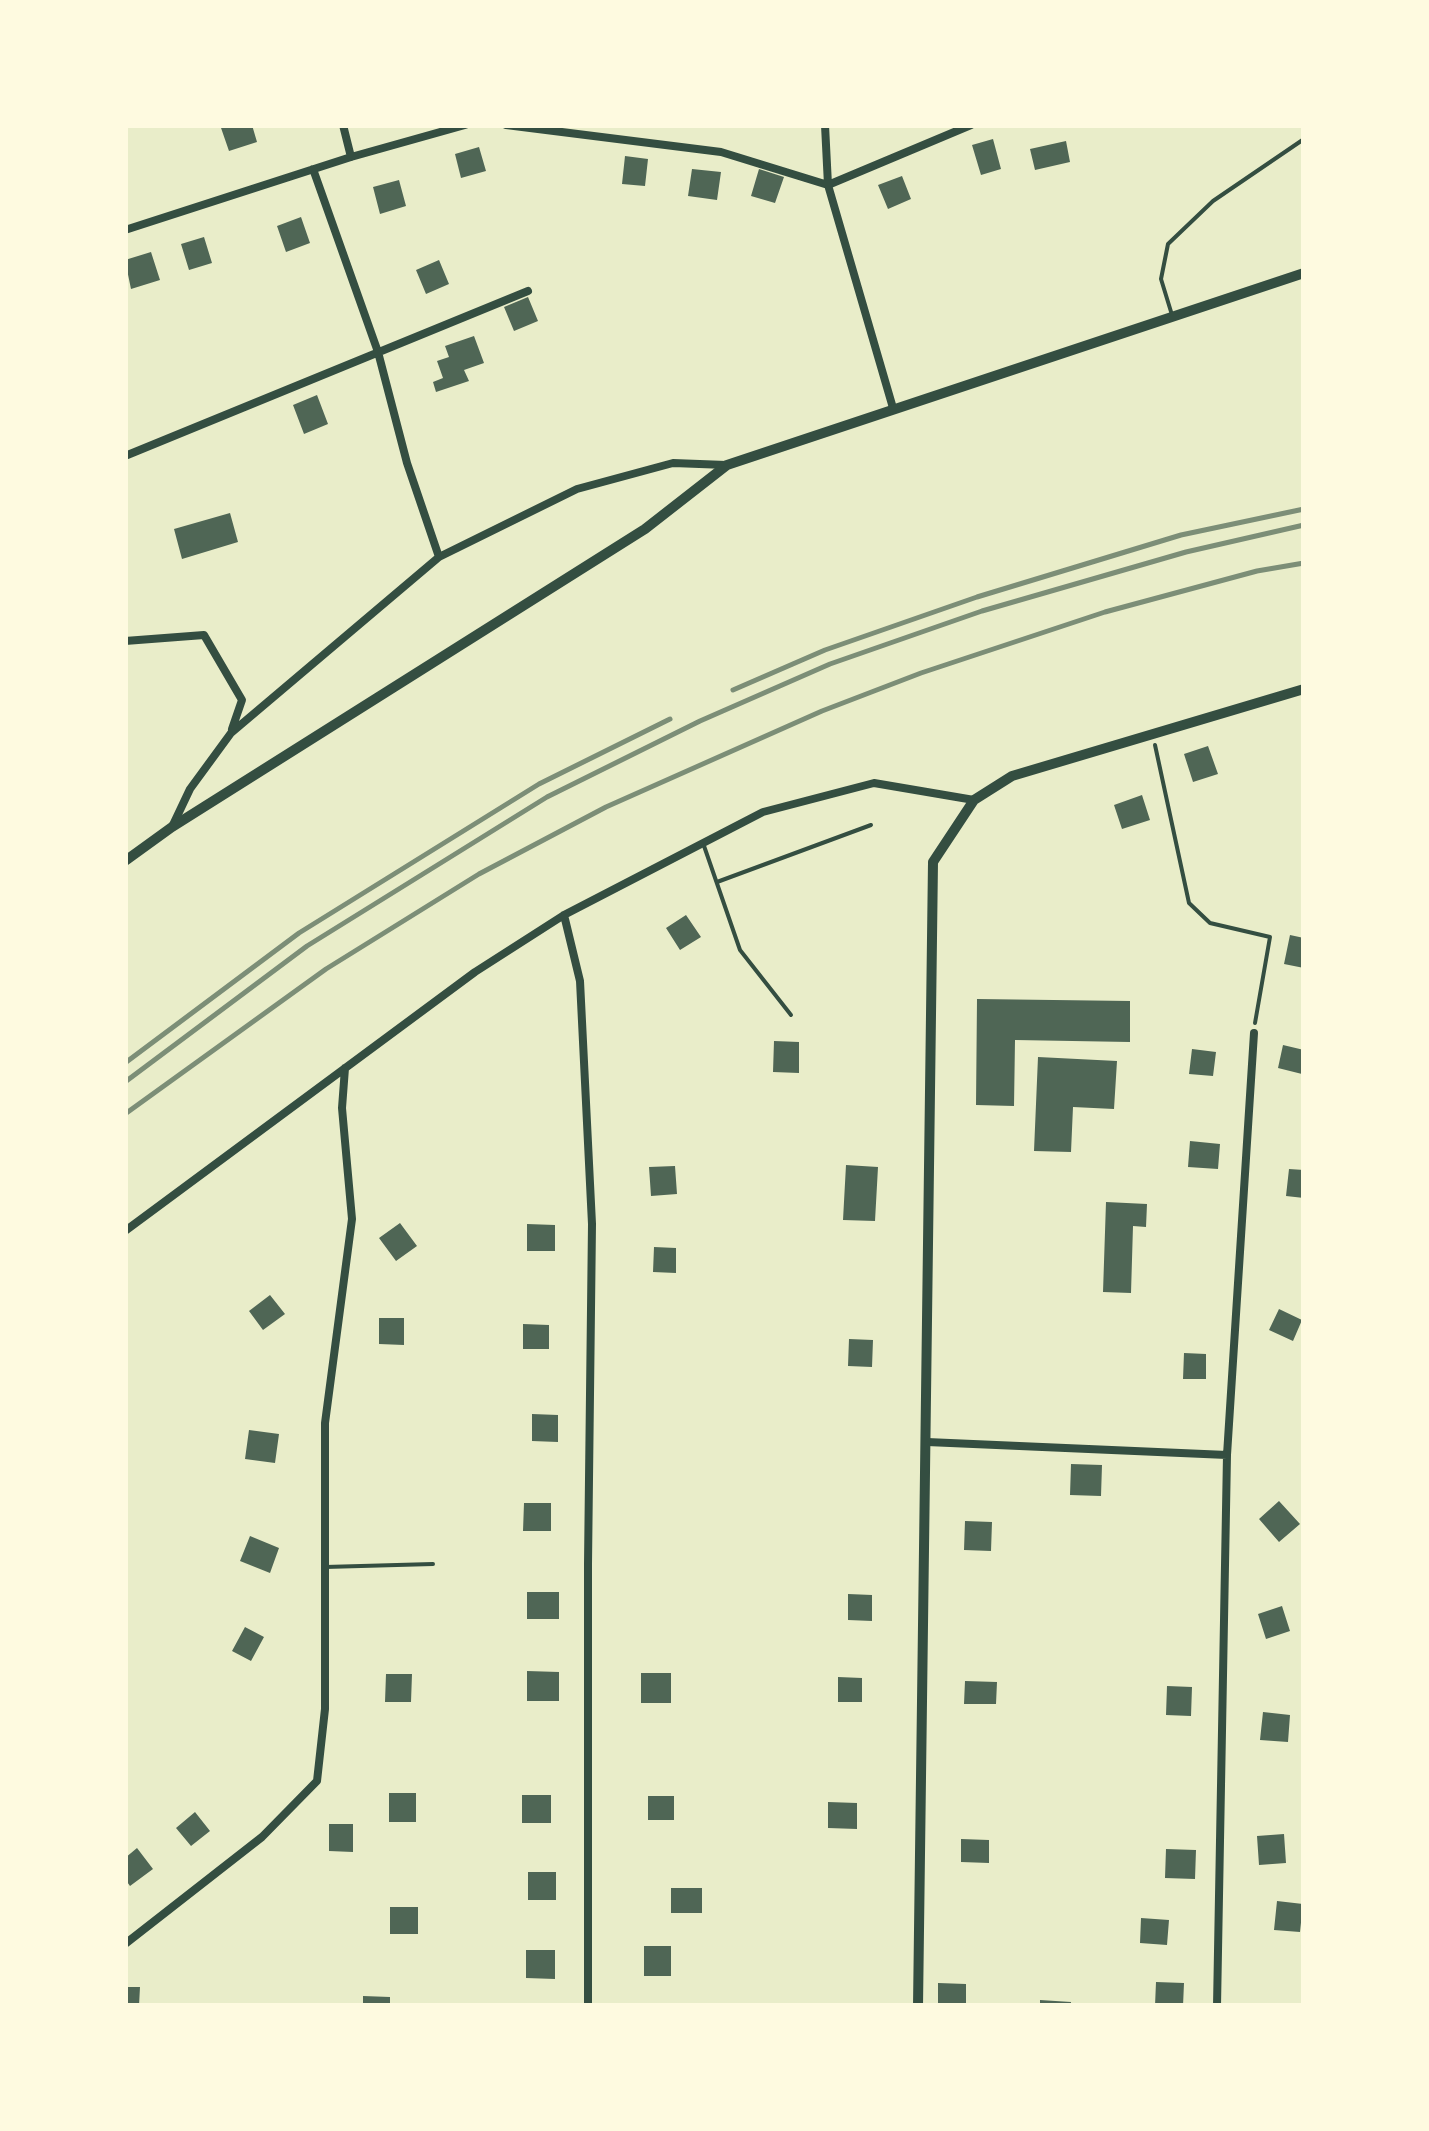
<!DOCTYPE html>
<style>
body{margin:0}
#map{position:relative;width:1429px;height:2131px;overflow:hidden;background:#e9edc9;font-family:"Work Sans",sans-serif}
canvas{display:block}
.frame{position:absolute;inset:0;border:128px solid #fefae0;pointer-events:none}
</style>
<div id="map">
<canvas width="1429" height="2131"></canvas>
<div class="frame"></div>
</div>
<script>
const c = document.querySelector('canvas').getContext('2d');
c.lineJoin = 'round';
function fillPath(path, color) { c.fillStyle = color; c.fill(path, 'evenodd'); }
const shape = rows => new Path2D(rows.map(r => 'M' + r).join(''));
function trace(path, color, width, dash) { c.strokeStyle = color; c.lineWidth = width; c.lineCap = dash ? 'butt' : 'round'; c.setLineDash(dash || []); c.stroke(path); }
fillPath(shape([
 [220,125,252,125,257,142,229,151],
 [993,139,1001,169,981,175,972,145],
 [1066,141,1070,162,1035,170,1030,149],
 [479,147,486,171,461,178,455,154],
 [625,156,648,159,645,186,622,184],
 [692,169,721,172,717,200,688,196],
 [759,169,784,177,775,203,751,196],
 [902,176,911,199,888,209,878,185],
 [399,180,406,206,380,214,373,187],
 [301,217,310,243,286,252,277,226],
 [204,237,212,263,189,270,181,244],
 [151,252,160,280,131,289,125,260],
 [439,260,449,284,426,294,416,270],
 [528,297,538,321,514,331,504,307],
 [474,336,484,363,464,370,469,381,436,392,433,382,443,378,437,361,449,357,445,346],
 [317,395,328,424,304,434,293,405],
 [230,513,238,542,182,559,174,529],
 [1208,746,1218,774,1193,782,1184,754],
 [1142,795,1150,820,1122,829,1114,805],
 [686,915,701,937,680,950,666,928],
 [1290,935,1304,938,1304,968,1284,964],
 [977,999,1130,1001,1130,1042,1015,1040,1014,1106,976,1105],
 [774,1041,799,1042,799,1073,773,1072],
 [1283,1045,1304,1050,1302,1074,1278,1068],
 [1192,1049,1216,1052,1213,1076,1189,1074],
 [1038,1057,1117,1061,1114,1109,1073,1107,1071,1152,1034,1151],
 [1190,1141,1220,1144,1218,1169,1188,1167],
 [846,1165,878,1167,875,1221,843,1220],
 [675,1166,677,1194,651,1196,649,1167],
 [1289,1169,1304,1170,1304,1198,1286,1196],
 [1106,1202,1147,1204,1146,1227,1133,1226,1131,1293,1103,1292],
 [400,1223,417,1246,396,1261,379,1238],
 [527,1224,555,1225,555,1251,527,1251],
 [654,1247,676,1248,676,1273,653,1272],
 [270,1295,285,1314,263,1330,249,1311],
 [1279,1309,1302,1320,1293,1341,1269,1330],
 [379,1318,404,1318,404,1345,379,1344],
 [523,1324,549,1325,549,1349,523,1349],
 [849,1339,873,1340,872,1367,848,1366],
 [1184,1353,1206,1354,1206,1379,1183,1379],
 [532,1414,558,1415,558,1442,532,1441],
 [249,1430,279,1434,275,1463,245,1459],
 [1071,1464,1102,1465,1101,1496,1070,1495],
 [1279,1501,1300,1524,1279,1542,1259,1519],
 [524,1503,551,1503,551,1531,523,1531],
 [965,1521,992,1522,991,1551,964,1550],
 [250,1536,279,1548,270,1573,240,1561],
 [527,1592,559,1592,559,1619,527,1619],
 [848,1594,872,1595,872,1621,848,1620],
 [1282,1606,1290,1631,1266,1639,1258,1614],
 [245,1627,264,1637,251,1661,232,1651],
 [527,1671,559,1672,559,1701,527,1701],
 [641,1673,671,1673,671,1703,641,1703],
 [386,1674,412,1674,411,1702,385,1702],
 [838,1677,862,1678,862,1702,838,1702],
 [965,1681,997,1682,996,1704,964,1704],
 [1167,1686,1192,1687,1191,1716,1166,1715],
 [1263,1712,1290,1715,1288,1742,1260,1740],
 [389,1793,416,1793,416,1822,389,1822],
 [522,1795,551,1795,551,1823,522,1823],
 [648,1796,674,1796,674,1820,648,1820],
 [828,1802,857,1803,857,1829,828,1828],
 [195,1812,210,1831,191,1846,176,1828],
 [329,1824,353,1824,353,1852,329,1851],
 [1284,1834,1286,1863,1259,1865,1257,1836],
 [961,1839,989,1840,989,1863,961,1862],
 [137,1848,153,1869,130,1886,125,1879,125,1858],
 [1166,1849,1196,1850,1195,1879,1165,1878],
 [528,1872,556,1872,556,1900,528,1900],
 [671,1888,702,1888,702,1913,671,1913],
 [1277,1901,1303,1904,1300,1932,1274,1930],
 [390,1907,418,1907,418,1934,390,1934],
 [1141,1918,1169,1920,1167,1945,1140,1943],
 [644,1946,671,1946,671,1976,644,1976],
 [526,1950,555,1950,555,1979,526,1978],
 [1156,1982,1184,1983,1183,2006,1155,2006],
 [938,1983,966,1984,966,2006,938,2006],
 [125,1987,140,1987,139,2006,125,2006],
 [363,1996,390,1997,390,2006,363,2006],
 [1040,2000,1071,2002,1071,2006,1040,2006]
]), '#4f6655');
trace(shape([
 [1155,745,1189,903,1210,923,1270,937,1255,1023]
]), '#344e41', 4);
trace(shape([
 [1172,315,1161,279,1168,244,1213,201,1304,139],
 [703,843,740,950,791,1015],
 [717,882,871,825],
 [325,1567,433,1564]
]), '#344e41', 4);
trace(shape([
 [343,125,351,157],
 [506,125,721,152,828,185,971,125],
 [825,125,828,185,893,408],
 [313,169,378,352,407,463,439,557],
 [125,230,351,157,465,125],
 [125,456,528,291],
 [125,641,204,635,242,700,232,729],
 [172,827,190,789,231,733,439,557,577,489,673,463,726,465],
 [564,915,580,981,592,1224,588,1564,588,2006],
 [125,1231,475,972,564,915,763,812,874,783,974,800],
 [927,1442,1227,1455],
 [125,1944,262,1837,317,1781,325,1709,325,1423,352,1219,342,1108,345,1068],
 [1217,2006,1227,1455,1254,1033]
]), '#344e41', 8);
trace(shape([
 [125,861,172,827,645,529,727,465,1304,273],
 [918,2006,933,862,974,800,1012,776,1304,689]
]), '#344e41', 10);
trace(shape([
 [733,690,825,650,977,597,1181,535,1304,509],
 [125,1063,299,933,539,784,670,719],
 [125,1082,307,946,547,797,700,721,830,664,982,611,1186,552,1304,525],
 [125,1114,326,969,479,874,606,807,822,711,921,673,1105,612,1257,571,1304,563]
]), '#7c8e77', 5);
</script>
